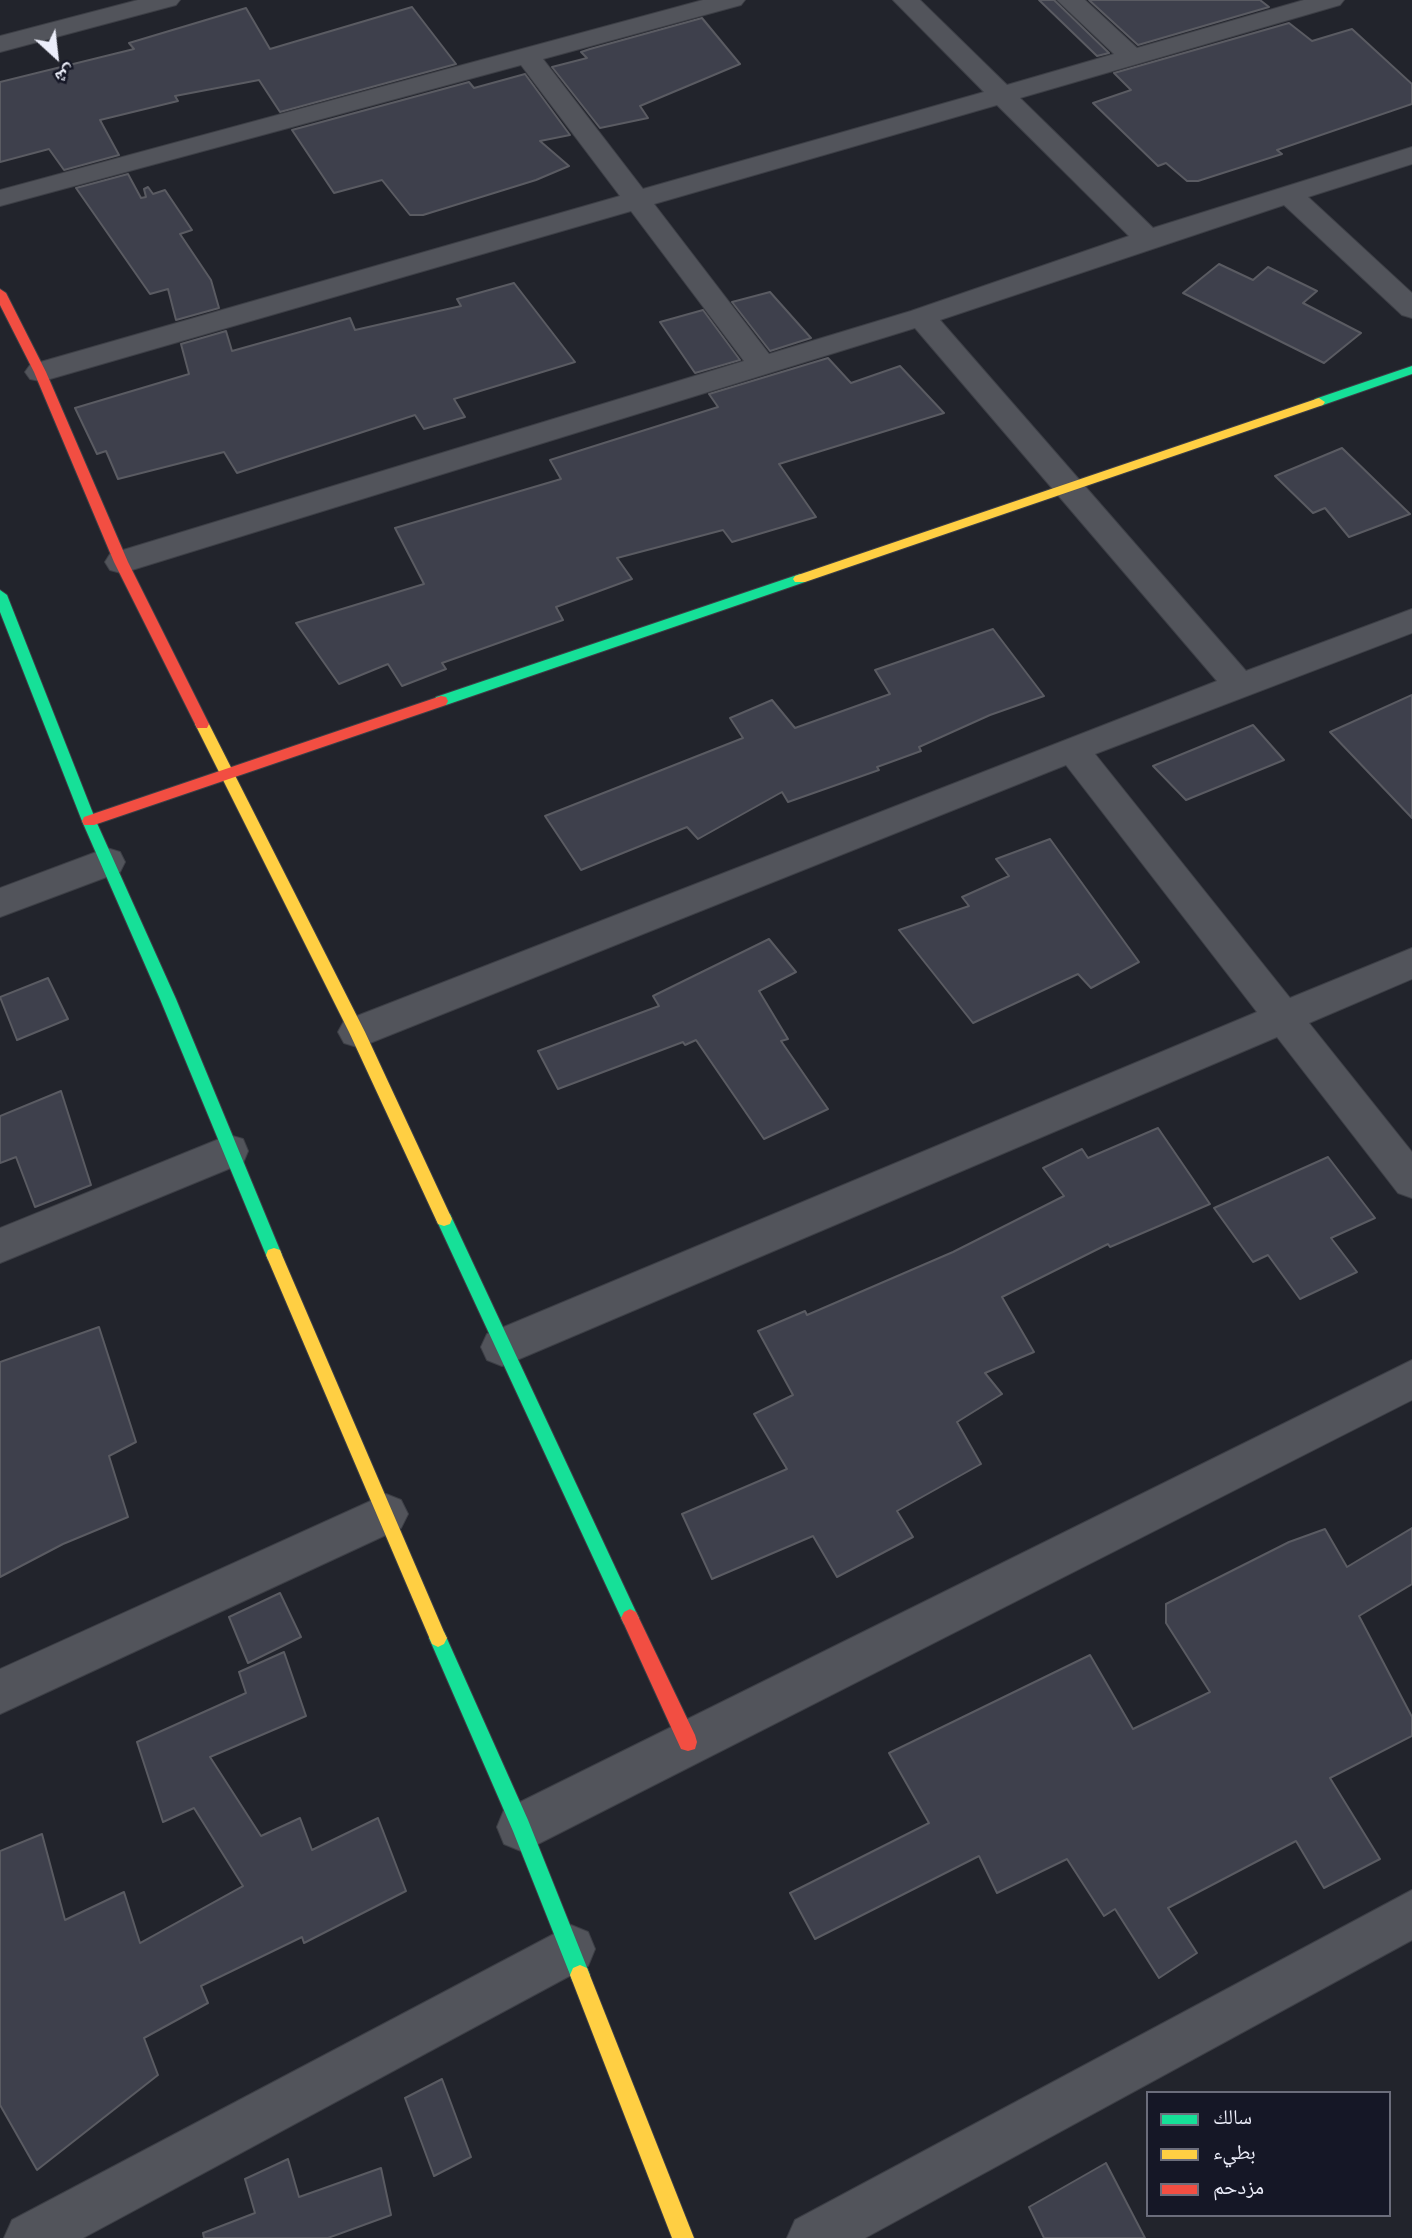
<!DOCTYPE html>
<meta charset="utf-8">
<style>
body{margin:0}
#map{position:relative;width:1412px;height:2238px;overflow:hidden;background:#22242c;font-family:"Nunito Sans","Noto Naskh Arabic",sans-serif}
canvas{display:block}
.legend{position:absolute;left:1146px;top:2091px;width:245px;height:126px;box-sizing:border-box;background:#151726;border:2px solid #6b6d7b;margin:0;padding:9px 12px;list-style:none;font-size:21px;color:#eceefa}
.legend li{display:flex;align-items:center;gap:14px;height:35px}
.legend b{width:35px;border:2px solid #6b6d7b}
.north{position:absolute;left:21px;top:21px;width:70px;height:70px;-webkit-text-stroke:5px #151726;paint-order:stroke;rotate:153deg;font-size:19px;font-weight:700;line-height:28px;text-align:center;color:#eceefa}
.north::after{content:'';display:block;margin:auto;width:24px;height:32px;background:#eceefa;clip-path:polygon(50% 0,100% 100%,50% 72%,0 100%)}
</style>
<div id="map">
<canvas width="1412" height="2238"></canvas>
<ul class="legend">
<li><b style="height:9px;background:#16e098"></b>سالك</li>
<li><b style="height:9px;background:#ffcf43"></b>بطيء</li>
<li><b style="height:9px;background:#f24e42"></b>مزدحم</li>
</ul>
<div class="north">ش</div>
</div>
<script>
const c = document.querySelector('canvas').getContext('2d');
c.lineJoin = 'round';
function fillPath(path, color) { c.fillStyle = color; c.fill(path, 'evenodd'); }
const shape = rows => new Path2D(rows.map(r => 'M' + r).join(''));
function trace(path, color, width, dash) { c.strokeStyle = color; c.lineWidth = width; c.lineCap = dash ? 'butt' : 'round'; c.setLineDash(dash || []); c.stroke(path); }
const building = shape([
 [1039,0,1054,0,1109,53,1097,56,1039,0],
 [1089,0,1260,0,1269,7,1138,45,1089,0],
 [412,7,456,64,280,112,259,80,175,96,178,101,100,120,119,155,64,170,49,149,0,162,0,82,134,49,129,43,246,8,270,49,412,7],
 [702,18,740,64,640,106,648,118,600,128,552,67,587,58,581,52,590,49,702,18],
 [1289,23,1312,41,1352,29,1412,84,1412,104,1277,150,1282,154,1198,181,1187,181,1166,163,1158,166,1093,103,1131,90,1114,73,1289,23],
 [525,74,570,135,540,141,569,166,536,180,423,215,410,215,382,180,334,193,292,130,469,82,474,88,525,74],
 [128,174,141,198,146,197,144,189,148,187,153,194,165,190,192,230,180,234,211,280,219,308,176,320,168,289,150,294,76,188,128,174],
 [1219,264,1253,280,1268,267,1317,291,1303,303,1361,333,1324,363,1183,293,1219,264],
 [514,283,575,362,454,399,465,417,424,429,415,415,237,473,224,452,118,479,106,451,97,454,75,408,189,374,181,344,226,331,232,351,350,318,355,330,461,306,457,299,514,283],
 [770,292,811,338,770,351,732,302,770,292],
 [703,310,740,360,695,373,660,322,703,310],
 [828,358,851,383,900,366,944,413,779,464,816,517,732,542,723,530,617,558,632,579,556,607,563,620,442,663,446,669,402,686,388,664,339,684,296,623,424,584,395,528,561,479,550,460,718,407,709,394,828,358],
 [1342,448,1410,514,1349,537,1325,508,1313,513,1275,476,1342,448],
 [993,629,1044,696,990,715,919,747,921,751,877,767,879,770,788,802,782,792,698,839,687,827,581,870,545,816,743,738,730,718,772,700,795,728,890,694,875,670,993,629],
 [1412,695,1412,818,1330,732,1412,695],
 [1253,725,1284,760,1186,800,1153,766,1253,725],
 [1050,839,1139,962,1091,988,1078,974,973,1023,899,930,969,906,962,897,1009,876,996,859,1050,839],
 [769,939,796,972,759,991,788,1039,781,1041,828,1109,764,1139,696,1040,685,1045,683,1042,558,1089,538,1051,659,1006,653,996,769,939],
 [48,978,68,1019,17,1040,0,997,48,978],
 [61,1091,91,1185,35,1207,16,1157,0,1163,0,1116,61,1091],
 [1158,1128,1210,1204,1110,1247,1108,1244,1002,1297,1034,1352,985,1373,1002,1394,957,1422,981,1464,897,1511,913,1537,837,1577,813,1536,712,1579,682,1514,787,1469,754,1414,793,1395,758,1331,805,1311,807,1315,953,1252,1064,1196,1043,1168,1082,1149,1088,1158,1158,1128],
 [1328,1157,1375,1218,1331,1238,1357,1272,1300,1299,1268,1255,1253,1262,1214,1208,1328,1157],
 [99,1327,136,1442,109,1456,128,1517,63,1544,0,1577,0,1362,99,1327],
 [1412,1528,1412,1584,1359,1616,1412,1717,1412,1736,1330,1778,1380,1859,1324,1888,1296,1841,1168,1908,1197,1953,1159,1978,1115,1909,1104,1916,1067,1859,997,1893,979,1856,815,1939,790,1893,929,1823,889,1753,1090,1655,1133,1729,1210,1692,1166,1623,1166,1604,1289,1542,1325,1529,1347,1567,1412,1528],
 [280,1593,301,1637,248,1663,229,1617,280,1593],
 [284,1652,306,1716,210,1757,261,1836,300,1818,312,1850,378,1818,406,1891,304,1943,302,1937,201,1986,208,2003,144,2038,158,2075,37,2170,0,2105,0,1851,42,1834,65,1920,124,1892,140,1943,243,1886,194,1808,163,1822,137,1742,246,1693,239,1672,284,1652],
 [442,2079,471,2157,434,2176,405,2098,442,2079],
 [288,2159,299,2197,381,2168,391,2215,328,2238,204,2238,203,2233,255,2213,245,2179,288,2159],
 [1106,2163,1145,2238,1044,2238,1029,2207,1106,2163]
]);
fillPath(building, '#3e404c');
trace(building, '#5a5b62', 2);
const street = shape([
 [138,0,180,0,176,5,0,52,0,36,138,0],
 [703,0,745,0,741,5,543,59,643,189,984,92,893,0,920,0,1007,85,1114,54,1057,0,1085,0,1137,48,1304,0,1344,0,1340,5,1020,98,1153,228,1412,147,1412,164,1308,197,1412,293,1412,318,1402,315,1284,205,940,320,1246,671,1412,609,1412,633,1095,754,1290,998,1412,948,1412,979,1309,1023,1412,1152,1412,1198,1398,1193,1277,1037,517,1360,502,1366,487,1360,481,1347,487,1334,1257,1012,1066,765,370,1043,357,1047,344,1043,338,1032,344,1021,1217,681,915,328,132,570,121,573,110,570,105,562,110,554,744,361,631,211,50,379,40,381,30,379,25,372,30,365,620,196,521,65,0,206,0,190,703,0],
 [997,105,1129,236,911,311,769,354,654,204,997,105],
 [107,848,120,852,125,862,120,872,0,917,0,888,107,848],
 [229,1135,243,1139,248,1151,243,1163,0,1263,0,1228,229,1135],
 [1412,1360,1412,1400,538,1844,521,1851,504,1844,497,1827,504,1810,1412,1360],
 [386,1494,401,1500,408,1514,401,1528,0,1714,0,1669,386,1494],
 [1412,1890,1412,1940,865,2238,787,2238,795,2220,1412,1890],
 [571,1925,588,1932,595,1949,588,1966,83,2238,4,2238,12,2220,571,1925]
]);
const fast = shape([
 [1412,366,1412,374,1323,405,1319,406,1313,402,1315,399,1412,366],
 [800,574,805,576,805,582,446,705,436,705,434,701,436,697,800,574],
 [0,590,7,595,96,821,176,999,282,1255,280,1260,274,1262,268,1260,266,1255,160,999,82,821,0,612,0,590],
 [444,1212,450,1214,636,1612,639,1618,636,1624,630,1627,624,1624,436,1219,438,1214,444,1212],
 [438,1629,444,1632,528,1820,590,1975,587,1982,580,1985,573,1982,513,1831,429,1638,432,1632,438,1629]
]);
const slow = shape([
 [1319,398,1325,402,1323,405,805,582,795,582,793,579,795,576,1319,398],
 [202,719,209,724,365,1032,452,1219,450,1224,444,1226,438,1224,349,1032,195,724,202,719],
 [274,1248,280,1250,282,1255,444,1632,447,1638,444,1644,438,1647,432,1644,266,1255,268,1250,274,1248],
 [580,1965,587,1968,694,2238,672,2238,570,1975,573,1968,580,1965]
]);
const jam = shape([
 [0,289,6,293,46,372,128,562,209,724,207,728,197,728,114,562,34,372,0,305,0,289],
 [441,696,446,697,448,701,446,705,94,825,84,825,82,821,84,817,441,696],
 [630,1609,636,1612,695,1735,697,1742,695,1749,688,1751,681,1749,624,1624,621,1618,624,1612,630,1609]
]);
trace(street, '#3d3f46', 2);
trace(fast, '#3d3f46', 2);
trace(slow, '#3d3f46', 2);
trace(jam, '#3d3f46', 2);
fillPath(street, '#52545b');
fillPath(fast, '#16e098');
fillPath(slow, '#ffcf43');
fillPath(jam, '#f24e42');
</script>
